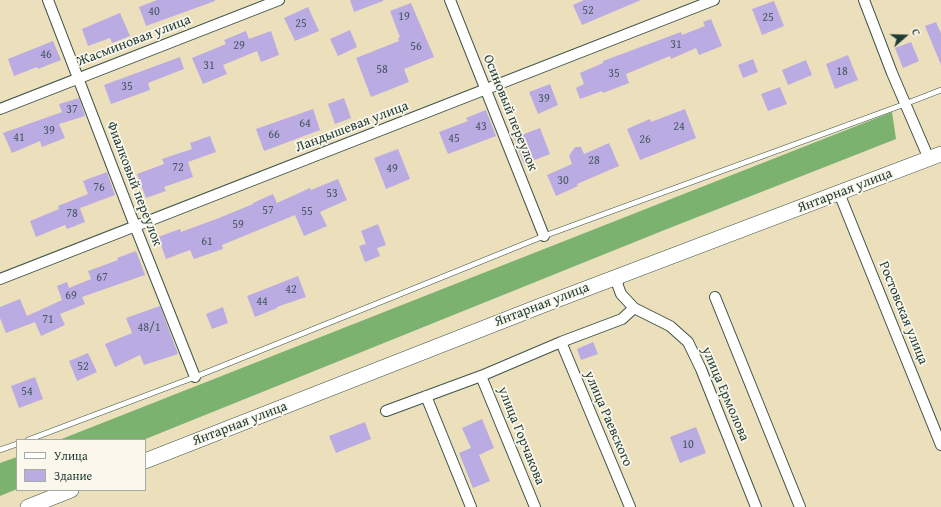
<!DOCTYPE html>
<meta charset="utf-8">
<style>
body{margin:0}
#map{position:relative;width:941px;height:507px;overflow:hidden;background:#ecdfbc;font-family:"Gentium Book Plus",serif}
canvas{display:block}
.legend{position:absolute;left:16px;top:439px;width:130px;height:52px;box-sizing:border-box;background:#fbf7ec;border:1px solid #a3ada2;margin:0;padding:5px 7px;list-style:none;font-size:12px;color:#1f3d34}
.legend li{display:flex;align-items:center;gap:8px;height:20px}
.legend b{width:20px;border:1px solid #a3ada2}
.north{position:absolute;left:885px;top:16px;width:40px;height:40px;-webkit-text-stroke:3px #fbf7ec;paint-order:stroke;rotate:70deg;font-size:11px;font-weight:700;line-height:16px;text-align:center;color:#1f3d34}
.north::after{content:'';display:block;margin:auto;width:14px;height:18px;background:#1f3d34;clip-path:polygon(50% 0,100% 100%,50% 72%,0 100%)}
</style>
<div id="map">
<canvas width="941" height="507"></canvas>
<ul class="legend">
<li><b style="height:5px;background:#fff"></b>Улица</li>
<li><b style="height:11px;background:#bbabe3"></b>Здание</li>
</ul>
<div class="north">С</div>
</div>
<script>
const c = document.querySelector('canvas').getContext('2d');
c.lineJoin = 'round';
function fillPath(path, color) { c.fillStyle = color; c.fill(path, 'evenodd'); }
const shape = rows => new Path2D(rows.map(r => 'M' + r).join(''));
function trace(path, color, width, dash) { c.strokeStyle = color; c.lineWidth = width; c.lineCap = dash ? 'butt' : 'round'; c.setLineDash(dash || []); c.stroke(path); }
function label(font, color, halo, rows, align = 'center') {
  c.font = font + ' "Gentium Book Plus",serif'; c.lineWidth = 3.5; c.setLineDash([]); c.textBaseline = 'middle'; c.strokeStyle = halo; c.fillStyle = color; for (const [text, x, y, turn = 0] of rows) {
    c.save(); c.translate(x, y); c.rotate((+turn || 0) * Math.PI / 180); c.textAlign = isNaN(turn) ? turn : align; if (halo) c.strokeText(text, 0, 0); c.fillText(text, 0, 0); c.restore();
  }
}
fillPath(shape([
 [892,112,896,139,662,231,143,440,59,440],
 [17,457,17,489,0,496,0,463]
]), '#7bb270');
fillPath(shape([
 [157,0,215,0,215,1,146,26,139,7],
 [350,0,383,0,383,1,354,12],
 [584,0,641,0,582,25,573,5],
 [774,1,784,26,762,35,752,9],
 [411,3,434,57,404,69,409,82,371,97,356,58,399,41,398,38,400,37,390,11],
 [308,7,319,31,295,41,284,18],
 [120,13,130,36,112,43,110,38,88,46,82,29],
 [711,19,722,46,699,55,696,48,671,59,670,56,626,74,629,83,603,93,602,91,580,99,576,88,584,84,580,73,603,63,603,61,681,32,682,35,705,26,703,22],
 [936,22,941,33,941,65,925,26],
 [350,30,357,47,338,56,330,39],
 [246,31,249,39,271,31,279,55,261,62,257,51,223,65,227,74,203,84,192,58,226,44,224,40],
 [53,41,61,60,38,69,37,67,14,76,8,59],
 [911,42,919,61,903,68,895,48],
 [848,55,858,80,835,89,826,64],
 [180,57,184,69,148,83,150,90,111,104,104,85],
 [753,59,758,72,743,78,738,65],
 [806,60,812,75,788,85,782,70],
 [550,84,558,105,538,114,529,92],
 [780,87,787,104,768,111,761,94],
 [79,98,85,116,59,124,65,138,42,147,40,141,12,153,3,133,62,112,59,104],
 [344,98,351,118,335,124,328,104],
 [313,109,320,130,264,151,256,129],
 [685,109,696,138,640,160,627,129,650,119,651,122],
 [486,110,496,136,448,154,439,132,468,121,466,118],
 [540,128,550,154,524,164,514,138],
 [210,136,216,152,188,162,193,177,164,187,166,191,146,198,137,174,164,164,162,159,192,149,190,143],
 [609,143,619,166,577,184,578,186,556,196,547,175,572,164,569,156,575,147,581,147,584,154],
 [398,149,410,179,386,189,374,158],
 [107,172,115,195,80,208,85,222,67,229,65,225,36,237,30,221,59,209,58,206,88,194,83,181],
 [338,179,347,200,320,212,327,226,304,236,295,215,222,245,223,249,194,259,190,250,166,259,158,237,180,229,181,232,219,218,253,204,253,203,273,194,277,203,310,188,311,190],
 [378,224,386,245,377,248,380,256,365,262,359,246,366,244,361,231],
 [136,251,145,275,82,297,85,304,60,314,65,325,41,336,35,322,6,333,0,318,0,307,20,299,27,316,62,300,57,286,67,282,69,288,91,279,88,271,118,260,117,258],
 [298,276,306,297,277,307,277,308,255,317,247,296],
 [160,306,178,354,144,365,140,355,115,367,105,344,132,333,126,318],
 [223,307,228,323,212,329,206,314],
 [593,342,598,354,581,360,577,349],
 [88,353,97,372,77,381,69,361],
 [35,377,43,399,19,408,11,386],
 [482,419,494,448,479,455,490,481,473,488,459,453,471,448,462,428],
 [365,422,371,439,336,453,329,436],
 [696,427,706,453,680,463,670,437]
]), '#bbabe3');
const lane = shape([
 [28,440,195,377,544,236,905,104,941,90],
 [0,450,17,444]
]);
const street = shape([
 [48,0,135,226,195,377],
 [450,0,544,236],
 [864,0,892,73,929,159],
 [0,109,279,0],
 [839,193,941,445],
 [617,277,618,286,621,294,634,308,670,326,688,342,701,369,756,507],
 [0,279,714,0],
 [715,297,800,507],
 [561,342,630,507],
 [481,376,535,507],
 [426,396,471,507],
 [386,411,481,376,561,342,622,319,634,308]
]);
const secondary = shape([
 [145,461,543,305,941,154],
 [28,507,71,490]
]);
trace(lane, '#3e5548', 6);
trace(street, '#3e5548', 12);
trace(secondary, '#3e5548', 16);
trace(lane, '#fff', 5);
trace(street, '#fff', 10);
trace(secondary, '#fff', 15);
label('12px', '#465860', null, [
 ["52",588,11],
 ["40",154,12],
 ["19",404,17],
 ["25",768,18],
 ["25",301,24],
 ["31",676,45],
 ["29",239,46],
 ["56",416,47],
 ["46",46,55],
 ["31",209,66],
 ["58",382,70],
 ["18",842,72],
 ["35",614,74],
 ["35",127,87],
 ["39",544,99],
 ["37",72,110],
 ["64",305,124],
 ["43",481,127],
 ["24",679,127],
 ["39",49,131],
 ["66",274,135],
 ["41",19,138],
 ["45",454,139],
 ["26",645,140],
 ["28",594,161],
 ["72",178,168],
 ["49",392,169],
 ["30",563,181],
 ["76",99,188],
 ["53",332,194],
 ["57",268,211],
 ["55",307,212],
 ["78",72,214],
 ["59",238,225],
 ["61",207,242],
 ["67",102,278],
 ["42",291,290],
 ["69",71,296],
 ["44",262,302],
 ["71",48,320],
 ["48/1",149,328],
 ["52",83,367],
 ["54",27,392],
 ["10",688,445]
]);
label('14px', '#1f3d34', '#fbf7ec', [
 ["Жасминовая улица",134,41,-21],
 ["Осиновый переулок",510,113,68],
 ["Ландышевая улица",352,127,-21],
 ["Фиалковый переулок",134,184,69],
 ["Янтарная улица",845,191,-21],
 ["Янтарная улица",542,305,-21],
 ["Ростовская улица",903,313,68],
 ["улица Ермолова",725,394,67],
 ["улица Раевского",608,419,67],
 ["Янтарная улица",240,424,-21],
 ["улица Горчакова",521,436,68]
]);
</script>
